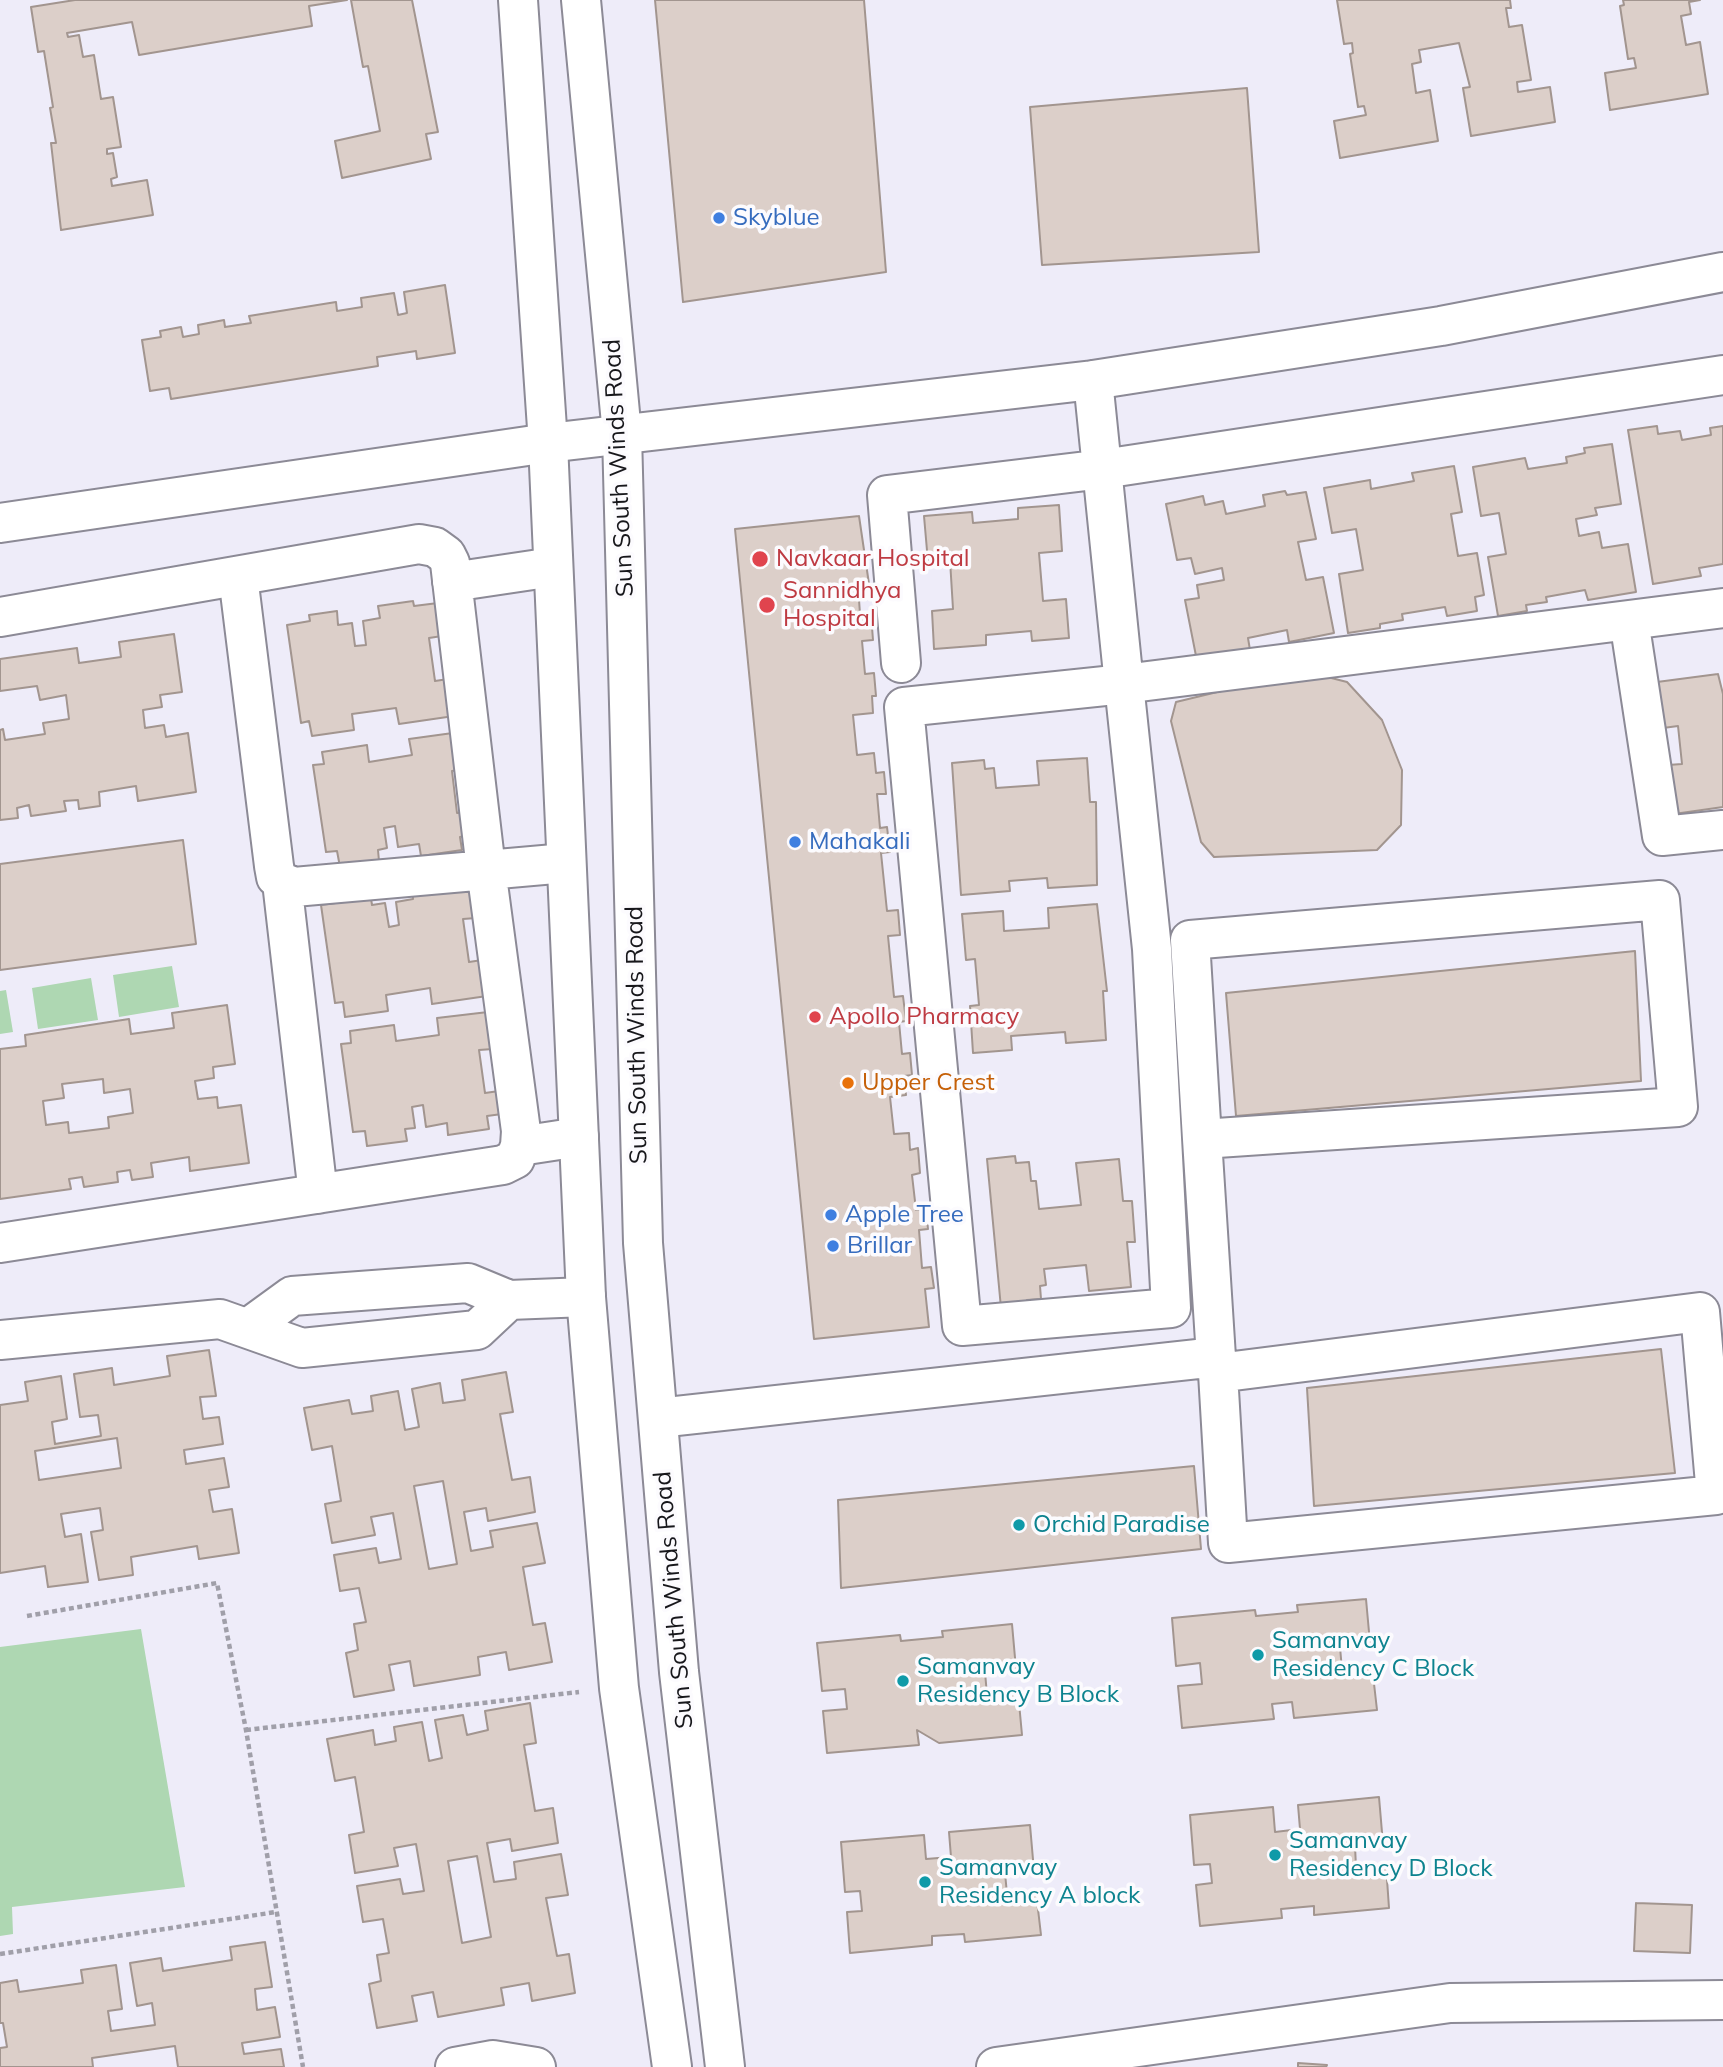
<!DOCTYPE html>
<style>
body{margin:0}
canvas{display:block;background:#eeecf9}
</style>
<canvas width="1723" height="2067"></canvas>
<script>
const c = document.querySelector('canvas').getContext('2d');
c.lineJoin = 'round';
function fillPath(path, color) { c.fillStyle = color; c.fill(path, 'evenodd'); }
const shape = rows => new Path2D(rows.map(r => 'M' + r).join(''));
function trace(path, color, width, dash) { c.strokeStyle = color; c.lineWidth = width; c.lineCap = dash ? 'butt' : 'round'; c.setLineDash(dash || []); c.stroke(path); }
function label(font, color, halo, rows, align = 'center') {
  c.font = font + ' Mulish,sans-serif'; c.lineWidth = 7; c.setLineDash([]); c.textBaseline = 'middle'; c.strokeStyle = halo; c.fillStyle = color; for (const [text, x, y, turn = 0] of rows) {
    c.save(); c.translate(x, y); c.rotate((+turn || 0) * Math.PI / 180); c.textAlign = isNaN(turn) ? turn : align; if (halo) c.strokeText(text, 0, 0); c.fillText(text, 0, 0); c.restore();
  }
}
fillPath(shape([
 [172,966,179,1007,119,1017,113,975],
 [91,978,98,1020,38,1029,32,988],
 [6,990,13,1032,0,1034,0,991],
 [141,1629,185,1887,12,1907,13,1934,0,1936,0,1647]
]), '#aed7b2');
const building = shape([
 [75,0,347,0,309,6,312,26,139,55,132,22,67,33,68,37,79,35,83,57,94,55,101,99,113,97,121,147,107,149,107,154,113,153,117,177,111,179,112,186,147,180,153,215,61,230,51,143,56,143,50,108,53,107,44,51,38,52,31,7,75,0],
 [351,0,412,0,438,132,426,134,431,159,342,178,335,141,380,131,368,66,363,67,351,0],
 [655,0,864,0,886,272,683,302,655,0],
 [1337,0,1510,0,1511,8,1506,8,1509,27,1522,25,1531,80,1517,82,1518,92,1550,87,1555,122,1471,136,1463,88,1470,87,1459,43,1419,50,1421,62,1412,64,1416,93,1430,90,1438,141,1340,158,1334,121,1366,115,1364,106,1358,107,1350,54,1353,53,1352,43,1344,44,1337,0],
 [1623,0,1700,0,1689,2,1691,14,1681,16,1686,45,1700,42,1708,94,1610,110,1605,73,1636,68,1634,58,1628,59,1620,6,1624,5,1623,0],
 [1247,88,1259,252,1042,265,1030,107,1247,88],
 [445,285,455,353,417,359,416,351,377,357,378,366,171,399,169,388,150,391,142,340,161,337,160,331,181,327,183,337,199,334,198,325,224,320,225,327,251,323,249,316,336,302,337,311,362,307,361,298,394,293,398,315,407,313,404,292,445,285],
 [1657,426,1658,434,1680,431,1682,440,1711,435,1710,428,1723,426,1723,564,1699,568,1701,576,1653,584,1628,430,1657,426],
 [1612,444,1621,504,1595,508,1597,515,1576,519,1579,536,1599,532,1602,548,1628,544,1636,592,1588,600,1585,590,1546,597,1547,602,1526,605,1527,611,1498,616,1488,557,1506,554,1499,513,1481,516,1473,467,1525,458,1528,469,1567,463,1566,457,1585,453,1584,448,1612,444],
 [1454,466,1462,512,1451,514,1458,556,1477,553,1484,595,1475,597,1477,611,1447,616,1445,607,1402,614,1403,620,1380,624,1380,628,1348,633,1339,574,1363,570,1356,529,1332,533,1324,488,1370,480,1371,489,1414,481,1412,473,1454,466],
 [1285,491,1287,495,1306,492,1316,539,1298,542,1306,580,1323,577,1334,633,1289,642,1287,630,1248,638,1250,650,1197,661,1185,600,1199,598,1197,585,1224,580,1222,568,1195,574,1191,558,1177,560,1166,504,1203,496,1205,505,1223,501,1226,514,1265,506,1263,495,1285,491],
 [1059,505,1062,551,1039,553,1043,601,1066,599,1069,638,1032,641,1031,631,986,635,986,645,934,649,932,611,953,609,950,560,928,562,924,516,972,512,973,523,1018,519,1018,508,1059,505],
 [859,516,869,584,858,585,860,614,871,614,873,640,862,641,865,674,874,673,876,696,872,696,873,713,853,715,857,755,874,753,876,773,884,772,886,794,877,794,880,828,887,827,890,852,881,853,887,911,898,910,900,935,888,936,894,997,903,996,906,1021,899,1022,902,1054,910,1053,912,1075,904,1076,906,1095,890,1097,894,1134,909,1133,910,1150,918,1148,920,1173,912,1175,916,1210,926,1210,928,1229,919,1230,922,1268,931,1267,934,1288,925,1289,929,1327,814,1339,735,529,859,516],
 [413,601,414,606,438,603,442,636,429,638,435,681,448,679,454,716,399,724,396,708,352,714,354,730,312,736,309,721,301,723,287,625,310,621,309,615,337,611,338,625,352,623,355,646,366,645,363,621,380,618,378,606,413,601],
 [174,634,182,692,160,695,162,707,143,710,145,728,164,725,166,737,188,733,196,792,138,801,136,786,99,792,100,806,79,809,78,800,64,801,66,811,31,816,29,805,17,808,18,818,0,820,0,730,3,729,5,740,45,734,43,723,69,719,66,695,40,700,37,686,0,691,0,659,77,648,79,663,121,657,119,642,174,634],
 [1304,671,1347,682,1382,720,1402,770,1401,825,1377,850,1214,857,1201,842,1171,721,1176,702,1304,671],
 [1718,674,1723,694,1723,807,1674,814,1668,765,1682,764,1678,726,1663,728,1657,682,1718,674],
 [460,732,466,769,452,771,457,813,471,812,475,834,460,837,462,850,421,856,419,844,398,847,395,826,384,828,387,848,378,850,379,861,340,867,337,851,326,852,313,765,324,764,322,752,367,745,369,762,412,755,409,739,460,732],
 [1087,758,1090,802,1096,802,1097,885,1048,888,1047,878,1009,881,1010,891,961,895,952,763,984,760,985,769,994,768,996,788,1039,785,1037,761,1087,758],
 [183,840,196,944,0,970,0,864,183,840],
 [471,883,476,918,463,919,469,962,482,960,487,996,432,1004,430,988,386,995,388,1011,345,1017,343,1002,335,1003,321,905,343,902,343,896,370,892,372,905,385,903,389,927,399,925,396,902,413,899,412,886,471,883],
 [1097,904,1107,991,1103,991,1106,1040,1066,1043,1065,1032,1011,1036,1012,1050,973,1053,970,1006,979,1005,975,959,966,960,962,914,1003,911,1004,931,1049,928,1048,908,1097,904],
 [1635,951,1641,1081,1236,1116,1226,993,1635,951],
 [227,1005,235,1064,213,1067,214,1078,195,1081,198,1099,217,1097,218,1108,241,1105,249,1163,190,1171,189,1157,151,1163,153,1177,132,1180,130,1170,117,1172,118,1182,84,1187,82,1177,69,1179,71,1189,0,1199,0,1049,26,1046,25,1035,129,1019,131,1034,174,1028,172,1013,227,1005],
 [103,1079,104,1093,130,1089,133,1113,108,1117,109,1128,69,1133,68,1122,46,1125,43,1101,64,1098,62,1084,103,1079],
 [488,1012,493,1049,479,1050,485,1093,499,1091,502,1114,487,1116,489,1129,448,1135,447,1123,426,1127,423,1105,412,1107,415,1128,405,1129,407,1141,367,1146,365,1131,353,1132,341,1044,351,1043,350,1031,394,1025,396,1041,439,1035,437,1018,488,1012],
 [1015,1156,1016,1163,1029,1162,1031,1181,1036,1181,1039,1209,1081,1205,1076,1163,1119,1159,1123,1201,1132,1201,1135,1242,1127,1242,1131,1287,1089,1291,1086,1265,1044,1269,1046,1285,1040,1286,1041,1299,1027,1300,1027,1305,1001,1308,987,1159,1015,1156],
 [1661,1349,1675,1473,1314,1506,1307,1388,1661,1349],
 [209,1350,216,1396,200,1397,203,1419,219,1417,223,1444,184,1450,186,1464,224,1458,229,1487,209,1490,213,1512,232,1509,239,1553,199,1559,197,1546,131,1557,133,1575,99,1580,91,1532,103,1530,100,1508,61,1514,65,1537,81,1534,88,1582,48,1587,45,1566,0,1573,0,1405,28,1401,25,1382,61,1376,67,1419,52,1422,55,1444,101,1436,98,1415,80,1417,74,1374,112,1368,114,1385,170,1376,167,1356,209,1350],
 [117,1438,121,1468,39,1480,35,1451,117,1438],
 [506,1372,513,1412,500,1414,512,1480,530,1477,535,1512,488,1521,486,1508,464,1512,471,1551,493,1547,490,1531,537,1523,545,1563,523,1567,533,1625,545,1623,552,1662,509,1670,506,1652,478,1657,480,1675,414,1686,410,1661,389,1665,394,1690,354,1697,346,1653,358,1650,354,1624,366,1622,359,1588,340,1591,334,1555,376,1548,379,1563,401,1559,393,1513,371,1517,375,1535,332,1543,325,1504,341,1501,332,1446,312,1450,304,1408,349,1400,352,1414,373,1411,371,1396,398,1391,405,1430,419,1427,412,1389,440,1383,443,1403,465,1400,462,1380,506,1372],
 [443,1481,457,1564,429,1569,414,1486,443,1481],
 [1194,1466,1201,1549,841,1588,838,1500,1194,1466],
 [1366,1599,1370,1643,1340,1647,1342,1670,1372,1666,1377,1710,1294,1718,1292,1702,1272,1704,1274,1719,1182,1728,1178,1686,1202,1684,1200,1663,1176,1666,1172,1618,1255,1610,1256,1616,1298,1612,1297,1605,1366,1599],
 [1012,1624,1016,1669,985,1672,987,1695,1018,1692,1022,1735,939,1743,917,1730,919,1745,827,1753,823,1711,847,1709,845,1689,822,1691,817,1643,900,1635,901,1641,943,1637,942,1631,1012,1624],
 [530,1703,536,1743,524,1745,535,1811,553,1808,558,1843,512,1851,510,1839,487,1843,494,1882,516,1879,514,1862,561,1854,568,1895,546,1898,557,1956,569,1954,575,1993,532,2001,529,1983,501,1988,504,2005,438,2017,433,1992,412,1996,417,2021,377,2028,369,1984,381,1981,377,1955,389,1953,383,1919,363,1922,357,1886,400,1879,403,1894,424,1891,416,1844,394,1848,398,1866,355,1873,349,1835,364,1832,355,1777,335,1781,327,1739,373,1730,375,1745,396,1741,394,1727,422,1722,429,1761,442,1758,435,1720,463,1715,467,1735,488,1730,485,1711,530,1703],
 [477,1856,491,1937,462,1943,448,1861,477,1856],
 [1379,1797,1383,1844,1355,1846,1356,1867,1386,1865,1389,1908,1314,1915,1314,1906,1281,1909,1282,1918,1200,1926,1196,1885,1212,1883,1210,1864,1194,1865,1190,1815,1273,1807,1275,1832,1300,1829,1298,1805,1379,1797],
 [1030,1825,1034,1871,1005,1873,1007,1894,1036,1892,1041,1935,965,1942,964,1934,932,1936,932,1945,850,1953,847,1912,862,1911,860,1891,845,1892,841,1842,924,1835,926,1859,951,1857,949,1832,1030,1825],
 [1636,1903,1692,1905,1690,1953,1634,1951,1636,1903],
 [265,1942,272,1987,255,1989,257,2010,275,2007,280,2037,242,2043,244,2054,281,2049,284,2067,178,2067,175,2046,92,2058,93,2067,0,2067,0,2048,7,2047,3,2023,0,2023,0,1983,17,1980,19,1992,83,1983,81,1970,116,1965,122,2009,108,2011,111,2031,155,2025,152,2003,137,2006,130,1963,161,1958,163,1971,232,1960,230,1947,265,1942],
 [1298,2063,1327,2065,1326,2067,1298,2067,1298,2063]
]);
fillPath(building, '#dccfc9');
trace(building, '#a2958f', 2);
const minor = shape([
 [1093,380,1124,684,1723,608],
 [0,523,548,443,1093,380,1441,326,1723,272],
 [238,576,274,866,276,877,282,882,318,1194],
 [452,582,553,567],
 [0,617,419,544,435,547,446,555,450,563,486,869,521,1131,520,1146,515,1159,503,1165,0,1243],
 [1629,620,1662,836,1723,830],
 [901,663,887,495,1103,469,1723,375],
 [1124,684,1152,949,1171,1308,962,1326,904,707,1124,684],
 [282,882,294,887,566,863],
 [1202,1139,1678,1107,1660,900,1190,940,1202,1139,1216,1357,1218,1373,1700,1312,1716,1495,1228,1543,1218,1373],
 [520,1146,579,1137],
 [248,1328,292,1296,468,1283,509,1300,586,1297],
 [0,1340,220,1319,302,1348,477,1330,509,1300],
 [658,1418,1216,1357],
 [455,2067,493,2060,536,2067],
 [996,2067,1450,2003,1723,2000]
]);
const tertiary = shape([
 [518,0,548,443,586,1297,619,1688,672,2067],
 [581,0,622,434,643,1243,679,1672,725,2067]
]);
trace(minor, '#8c8a96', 42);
trace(tertiary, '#8c8a96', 42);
trace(shape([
 [27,1616,217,1583,246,1730,303,2067],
 [246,1730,579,1692],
 [0,1954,276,1912]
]), '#a09fa9', 4.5, [5, 3.5]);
trace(minor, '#fff', 38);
trace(tertiary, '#fff', 38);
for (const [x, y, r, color] of [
 [719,218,7,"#3f7fe0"],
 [760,559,9,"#e0444e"],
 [767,605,9,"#e0444e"],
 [795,842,7,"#3f7fe0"],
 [815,1017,7,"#e0444e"],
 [848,1083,7,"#e8710a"],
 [831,1215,7,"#3f7fe0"],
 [833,1246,7,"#3f7fe0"],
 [1019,1525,7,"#0f9aa8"],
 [1258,1655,7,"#0f9aa8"],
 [903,1681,7,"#0f9aa8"],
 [1275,1855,7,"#0f9aa8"],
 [925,1882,7,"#0f9aa8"]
]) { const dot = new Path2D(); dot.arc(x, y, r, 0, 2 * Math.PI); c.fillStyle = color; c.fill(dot); trace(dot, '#fcfbfe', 2.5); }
label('24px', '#366cbe', '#fcfbfe', [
 ["Skyblue",733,218],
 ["Mahakali",809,842],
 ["Apple Tree",845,1215],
 ["Brillar",847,1246]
], 'left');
label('24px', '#17171b', '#fcfbfe', [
 ["Sun South Winds Road",619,468,-93],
 ["Sun South Winds Road",637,1035,-91],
 ["Sun South Winds Road",674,1600,-95]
]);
label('24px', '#be3a42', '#fcfbfe', [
 ["Navkaar Hospital",776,559],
 ["Sannidhya",783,591],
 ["Hospital",783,619],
 ["Apollo Pharmacy",829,1017]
], 'left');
label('24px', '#c56008', '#fcfbfe', [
 ["Upper Crest",862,1083]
], 'left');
label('24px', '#0d838f', '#fcfbfe', [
 ["Orchid Paradise",1033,1525],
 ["Samanvay",1272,1641],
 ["Residency C Block",1272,1669],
 ["Samanvay",917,1667],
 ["Residency B Block",917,1695],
 ["Samanvay",1289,1841],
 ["Residency D Block",1289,1869],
 ["Samanvay",939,1868],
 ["Residency A block",939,1896]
], 'left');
</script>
